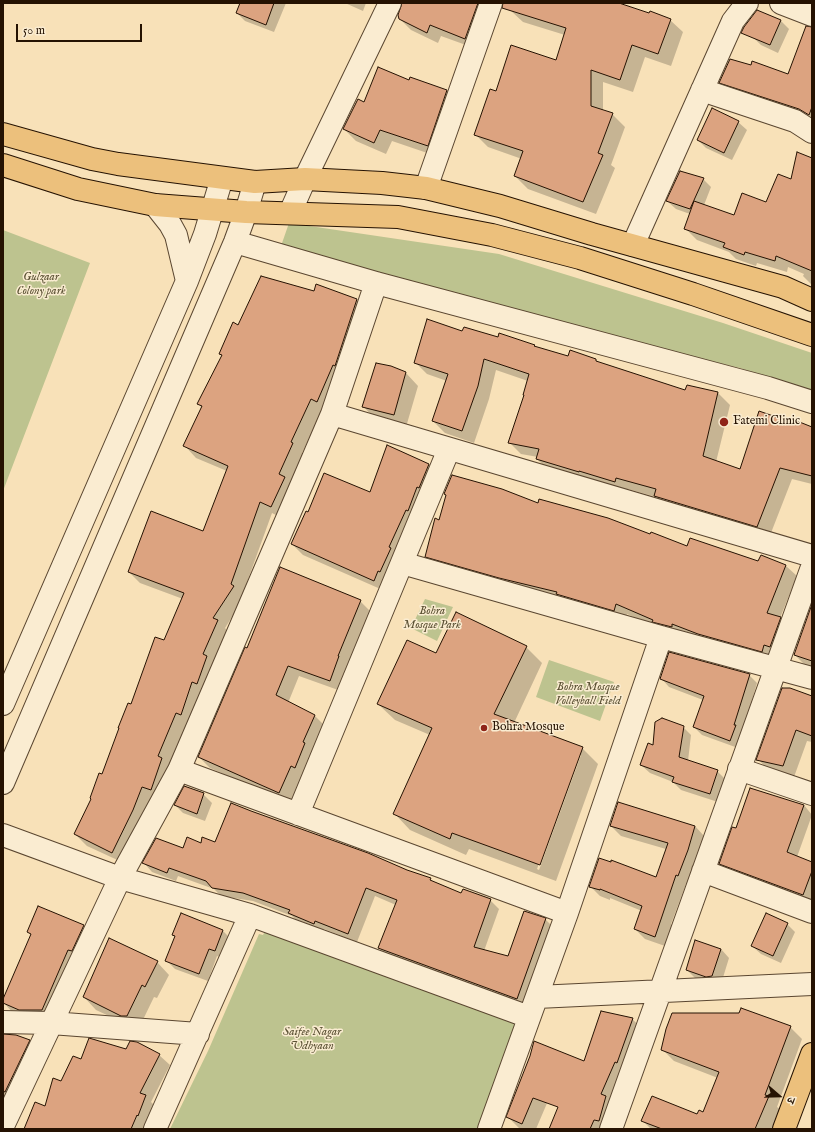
<!DOCTYPE html>
<meta charset="utf-8">
<style>
body{margin:0}
#map{position:relative;width:815px;height:1132px;overflow:hidden;background:#f8e1b8;font-family:"IM FELL English","Noto Serif Devanagari",serif}
canvas{display:block}
.frame{position:absolute;inset:0;border:4px solid #251202;pointer-events:none}
.north{position:absolute;left:759px;top:1076px;width:40px;height:40px;-webkit-text-stroke:3px #faecd1;paint-order:stroke;rotate:110deg;font-size:11px;font-weight:700;line-height:16px;text-align:center;color:#251202}
.north::after{content:'';display:block;margin:auto;width:14px;height:18px;background:#251202;clip-path:polygon(50% 0,100% 100%,50% 72%,0 100%)}
.scale{position:absolute;left:16px;top:24px;width:126px;height:18px;box-sizing:border-box;border:2px solid #251202;border-top:0;padding-left:5px;font-size:12px;line-height:14px;white-space:nowrap;color:#251202;-webkit-text-stroke:3px #faecd1;paint-order:stroke}
</style>
<div id="map">
<canvas width="815" height="1132"></canvas>
<div class="frame"></div>
<div class="north">उ</div>
<div class="scale">50 m</div>
</div>
<script>
const c = document.querySelector('canvas').getContext('2d');
c.lineJoin = 'round';
function fillPath(path, color) { c.fillStyle = color; c.fill(path, 'evenodd'); }
const shape = rows => new Path2D(rows.map(r => 'M' + r).join(''));
function trace(path, color, width, dash) { c.strokeStyle = color; c.lineWidth = width; c.lineCap = dash ? 'butt' : 'round'; c.setLineDash(dash || []); c.stroke(path); }
function label(font, color, halo, rows, align = 'center') {
  c.font = font + ' "IM FELL English",serif'; c.lineWidth = 3; c.setLineDash([]); c.textBaseline = 'middle'; c.strokeStyle = halo; c.fillStyle = color; for (const [text, x, y, turn = 0] of rows) {
    c.save(); c.translate(x, y); c.rotate((+turn || 0) * Math.PI / 180); c.textAlign = isNaN(turn) ? turn : align; if (halo) c.strokeText(text, 0, 0); c.fillText(text, 0, 0); c.restore();
  }
}
fillPath(shape([
 [289,223,499,254,723,323,812,353,812,393,740,368,556,325,281,246],
 [3,230,90,263,3,491],
 [425,599,453,607,437,641,411,628],
 [549,660,614,682,600,721,536,697],
 [266,929,519,1021,484,1129,170,1129,208,1051,259,934,263,935]
]), '#bdc38f');
fillPath(shape([
 [241,3,286,3,274,32,245,21,237,13],
 [345,3,366,3,363,11],
 [403,3,489,3,477,49,441,36,438,43,411,30,400,19],
 [512,3,610,3,670,20,683,32,671,66,645,57,633,92,603,82,603,111,612,114,625,127,611,165,615,168,596,214,528,189,515,176,522,159,488,147,475,134,496,93,556,61,565,35,523,22,510,10],
 [781,21,789,29,778,53,761,45,744,29],
 [812,36,812,119,729,91,720,82,788,75],
 [410,81,447,91,458,102,439,157,392,141,386,154,356,141,344,129],
 [738,122,747,130,732,160,706,148,698,140],
 [812,161,812,285,803,276,804,274,788,267,787,272,757,263,756,266,736,259,729,252,697,240,685,228,690,214,676,209,667,201,703,179,711,187,704,205,735,217,767,203],
 [317,285,357,300,368,312,302,453,304,455,282,518,272,513,242,596,244,598,225,628,229,633,170,767,124,863,87,846,75,834,102,775,132,706,165,641,183,599,140,583,129,572,203,532,227,471,196,458,185,446,202,408,198,403,222,356,220,353,239,326,314,292],
 [463,333,498,338,534,345,536,347,569,357,596,360,598,362,686,392,687,386,718,393,730,405,716,462,741,470,796,425,812,428,812,484,792,479,769,538,667,508,656,497,628,489,626,493,549,471,537,459,538,457,521,454,509,442,525,395,528,381,496,370,489,399,474,443,445,433,433,421,447,381,427,374,415,362],
 [391,367,406,373,418,386,406,427,375,419,363,406],
 [387,446,429,465,440,476,385,591,303,555,292,544,309,514,370,493],
 [445,494,539,504,688,547,759,562,761,556,786,566,797,576,780,618,791,629,773,662,662,630,627,614,625,621,437,567,426,556,440,521,447,496],
 [360,601,371,612,341,691,299,676,288,703,315,716,326,727,306,778,302,777,290,803,210,768,199,757,246,649],
 [812,607,812,668,806,666,795,655],
 [526,647,542,663,514,723,582,748,598,764,556,881,469,849,466,855,410,830,394,813,430,735,395,720,378,704],
 [578,755,581,755,539,870,537,869],
 [749,675,757,683,738,748,702,735,694,727,703,700,669,687,661,678],
 [812,697,812,742,807,741,794,777,769,771,758,759],
 [683,727,691,735,688,761,717,771,725,779,718,802,681,790,673,782,650,773,641,765,654,747],
 [203,794,212,803,205,821,183,813,175,805],
 [804,805,812,815,797,857,812,863,812,902,729,872,720,863,737,830],
 [611,826,695,826,704,836,688,885,686,884,671,924,672,925,665,946,645,939,635,929,642,911,610,898,610,900,600,896,590,886,656,878,666,849,621,836],
 [216,843,406,871,430,879,435,883,462,895,490,900,499,909,484,951,509,957,545,919,554,928,526,1007,388,957,379,948,396,905,375,896,357,942,324,929,322,932,298,922,292,916,253,901,221,896,214,889,178,876,176,881,152,872,144,863,202,845],
 [181,915,223,931,231,939,224,959,217,956,208,981,175,969,167,961,176,937,173,935],
 [787,924,795,932,781,963,761,954,752,946],
 [83,926,96,939,54,1022,15,1015,3,1002,31,935,28,932],
 [721,949,729,958,721,984,714,984,695,978,687,970],
 [157,962,169,975,157,998,154,997,139,1028,135,1028,96,1010,84,997],
 [632,1019,643,1029,610,1129,550,1129,584,1062],
 [790,1027,802,1039,777,1107,780,1109,772,1129,651,1129,642,1120,698,1116,703,1113,718,1078,674,1061,662,1049],
 [3,1036,29,1041,40,1051,3,1122],
 [126,1050,159,1055,170,1065,151,1102,156,1107,146,1129,25,1129,46,1107,62,1082,81,1060],
 [565,1061,536,1129,519,1128,508,1117]
]), '#0003');
const building = shape([
 [240,3,274,3,266,25,236,13,240,3],
 [402,3,478,3,465,39,430,25,427,33,399,19,398,15,402,3],
 [503,3,619,3,649,13,650,11,671,19,658,54,632,45,620,80,591,70,591,106,613,113,598,153,603,155,583,202,514,176,523,151,474,135,490,89,496,91,511,45,556,60,566,28,502,8,503,3],
 [757,10,781,20,770,45,741,33,744,27,757,10],
 [806,26,812,27,812,107,809,115,799,109,719,83,730,59,751,65,752,61,788,74,806,26],
 [378,67,409,80,410,77,447,90,428,146,380,130,374,143,343,129,358,99,364,102,378,67],
 [712,108,739,121,724,153,697,140,712,108],
 [797,152,812,158,812,271,776,256,775,261,745,252,744,255,723,247,725,243,684,229,694,201,734,215,742,193,766,202,778,174,791,179,797,152],
 [680,171,704,178,690,209,666,201,680,171],
 [261,276,314,291,316,284,357,299,335,366,333,365,317,402,311,399,291,442,293,443,279,474,285,477,271,507,260,502,231,584,234,586,213,618,218,620,203,654,207,656,197,684,192,682,181,715,176,713,158,756,162,758,151,790,142,787,133,810,112,853,74,834,91,799,90,798,99,773,102,774,119,728,118,728,128,703,131,704,155,637,164,640,184,593,128,572,151,511,203,531,228,466,183,446,202,406,197,404,222,355,219,354,233,322,238,325,261,276],
 [427,319,462,331,464,327,498,337,499,333,535,345,534,346,568,356,570,350,596,359,596,361,685,390,687,385,718,392,703,456,740,469,759,411,796,424,797,421,812,427,812,476,780,468,757,527,654,496,656,489,616,478,615,482,579,471,579,472,536,459,539,449,508,443,524,395,523,395,529,374,484,359,478,386,462,431,432,421,448,374,414,363,427,319],
 [376,363,391,366,406,372,394,415,362,407,376,363],
 [387,445,429,464,419,488,417,487,408,511,406,510,389,547,391,548,380,572,378,571,374,581,291,544,306,511,308,512,324,473,370,492,387,445],
 [452,475,502,489,538,503,539,499,608,518,650,534,651,532,687,546,690,538,758,561,761,555,786,565,767,613,781,617,770,647,764,645,762,652,698,634,672,624,672,627,652,622,653,620,616,604,614,611,556,594,557,592,499,578,425,557,435,518,439,520,446,495,444,494,452,475],
 [280,567,361,600,338,656,339,656,330,681,288,666,276,695,315,715,303,742,305,743,295,768,291,766,279,793,198,757,245,647,247,648,280,567],
 [812,604,812,661,794,655,812,604],
 [456,612,527,646,494,714,583,747,540,865,452,833,450,839,393,814,432,728,377,704,407,640,436,653,456,612],
 [669,652,750,674,734,725,736,725,730,741,693,727,704,696,660,679,669,652],
 [782,688,790,688,812,696,812,736,796,730,783,766,756,760,782,688],
 [662,718,684,726,679,757,718,770,710,794,672,782,674,777,640,765,648,743,653,745,655,722,662,718],
 [184,786,204,793,197,814,174,805,184,786],
 [750,788,804,805,787,852,812,862,812,871,803,895,719,864,732,827,736,828,750,788],
 [618,802,695,826,688,850,678,876,676,875,655,937,634,929,642,906,600,889,600,890,589,887,599,858,611,862,611,860,656,877,668,843,610,826,618,802],
 [231,803,251,811,368,853,407,870,431,878,430,880,461,893,463,889,491,899,474,947,508,956,524,911,546,918,517,999,378,948,397,900,366,888,348,934,315,921,314,924,288,913,290,910,243,893,212,888,206,881,169,868,167,873,142,863,156,838,183,848,187,837,201,843,202,837,215,842,231,803],
 [38,906,84,925,72,951,68,950,42,1010,19,1010,3,1003,3,999,31,934,27,932,38,906],
 [181,913,223,930,215,951,209,949,199,974,165,961,175,936,172,935,181,913],
 [766,913,788,923,773,956,751,946,766,913],
 [109,938,158,961,145,987,142,985,127,1016,121,1016,83,997,109,938],
 [695,940,721,949,712,976,706,977,686,970,695,940],
 [741,1008,791,1026,765,1095,769,1096,755,1129,662,1129,641,1121,652,1096,697,1114,699,1110,703,1112,719,1072,661,1050,666,1029,672,1013,739,1013,741,1008],
 [601,1011,633,1018,617,1063,615,1062,601,1094,606,1096,599,1121,594,1120,590,1129,549,1129,558,1107,533,1098,522,1124,506,1117,530,1056,534,1041,584,1061,601,1011],
 [3,1034,16,1035,30,1040,5,1092,3,1091,3,1034],
 [89,1038,126,1049,130,1041,137,1042,160,1054,140,1093,146,1095,138,1116,137,1115,131,1129,24,1129,35,1102,45,1106,53,1078,61,1081,73,1056,81,1059,89,1038]
]);
fillPath(building, '#dca380');
trace(building, '#251202', 1);
const minor = shape([
 [781,3,812,15],
 [702,90,795,121,812,132],
 [426,188,491,3],
 [155,205,170,224,176,235,187,281],
 [290,213,305,179,390,3],
 [235,242,376,283,768,388,812,402],
 [633,245,733,21,747,3],
 [332,414,812,556],
 [402,563,661,637,812,678],
 [3,704,187,281,205,234,222,178],
 [739,769,812,794],
 [179,770,567,913],
 [3,783,235,242,246,212,255,182],
 [298,814,449,449],
 [3,835,120,878,250,915,529,1017],
 [703,871,812,912],
 [537,997,812,984],
 [3,1022,51,1023,198,1034],
 [3,1126,120,878,179,770,332,414,376,283],
 [155,1129,250,915],
 [489,1129,567,913,661,637],
 [611,1129,812,567]
]);
const major = shape([
 [3,134,92,159,118,164,255,182,305,179,382,183,426,188,500,206,592,234,783,287,812,300],
 [3,165,78,189,155,205,246,212,398,217,492,235,580,258,693,294,812,335],
 [784,1129,812,1054]
]);
trace(minor, '#5a4630', 24);
trace(major, '#251202', 24);
trace(minor, '#faecd1', 22);
trace(major, '#ecc07c', 22);
for (const [x, y, r, color] of [
 [724,422,5,"#8f2418"],
 [484,728,4,"#8f2418"]
]) { const dot = new Path2D(); dot.arc(x, y, r, 0, 2 * Math.PI); c.fillStyle = color; c.fill(dot); trace(dot, '#faecd1', 1.5); }
label('italic 12px', '#5a5033', '#faecd1', [
 ["Gulzaar",41,278],
 ["Colony park",41,292],
 ["Bohra",432,612],
 ["Mosque Park",432,626],
 ["Bohra Mosque",588,688],
 ["Volleyball Field",588,702],
 ["Saifee Nagar",312,1033],
 ["Udhyaan",312,1047]
]);
label('12px', '#251202', '#faecd1', [
 ["Fatemi Clinic",733,422],
 ["Bohra Mosque",492,728]
], 'left');
</script>
